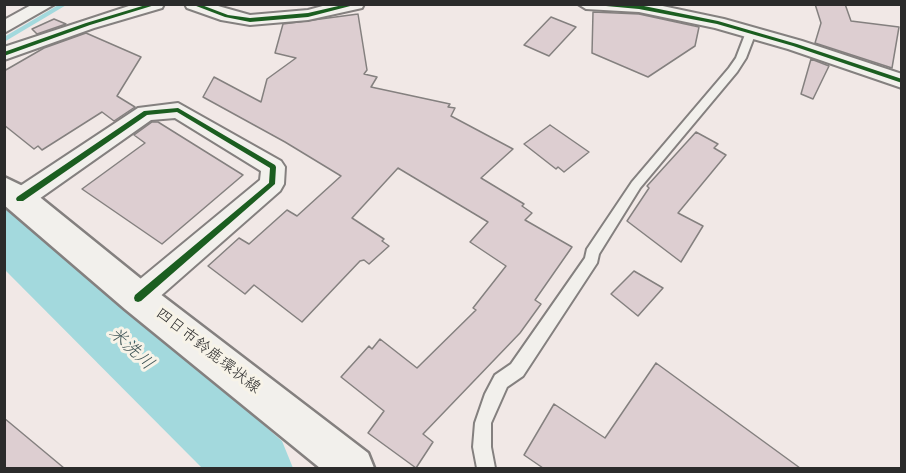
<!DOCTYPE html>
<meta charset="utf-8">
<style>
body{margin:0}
#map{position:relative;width:906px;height:473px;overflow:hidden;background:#f1e8e6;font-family:Kalam,sans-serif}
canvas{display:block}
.frame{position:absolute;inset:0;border:6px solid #2b2b2b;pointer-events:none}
</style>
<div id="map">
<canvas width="906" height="473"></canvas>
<div class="frame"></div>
</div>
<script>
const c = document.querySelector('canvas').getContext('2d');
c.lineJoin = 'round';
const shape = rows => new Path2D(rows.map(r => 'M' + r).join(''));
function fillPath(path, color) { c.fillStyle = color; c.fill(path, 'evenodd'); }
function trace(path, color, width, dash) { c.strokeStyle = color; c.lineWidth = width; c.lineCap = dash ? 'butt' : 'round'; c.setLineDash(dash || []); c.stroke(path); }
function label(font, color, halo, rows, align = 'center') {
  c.font = font + ' Kalam,"Klee One",sans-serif'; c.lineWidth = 6; c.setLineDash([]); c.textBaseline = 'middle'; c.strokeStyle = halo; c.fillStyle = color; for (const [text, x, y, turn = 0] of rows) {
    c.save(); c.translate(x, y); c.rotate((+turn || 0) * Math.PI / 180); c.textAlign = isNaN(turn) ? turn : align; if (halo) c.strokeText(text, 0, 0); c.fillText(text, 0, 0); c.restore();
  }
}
fillPath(shape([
 [60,4,68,4,4,42,4,37,60,4]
]), '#a3d9dd');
fillPath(shape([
 [4,207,25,214,282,441,293,468,202,468,4,269,4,207]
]), '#a3d9dd');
const building = shape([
 [815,4,845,4,851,21,899,27,892,68,815,43,821,23,815,4],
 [593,12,639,14,699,27,695,46,648,77,592,53,593,12],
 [358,14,367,70,364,74,377,77,371,87,450,104,448,107,455,108,451,116,513,149,481,178,524,204,522,206,532,213,525,220,572,247,535,300,541,304,520,333,423,434,433,442,416,468,368,433,384,411,341,377,369,346,372,349,380,339,417,368,476,310,473,308,506,266,470,242,488,222,398,168,352,218,384,239,382,241,389,246,369,264,364,260,360,261,302,322,254,285,245,294,208,266,239,238,249,244,287,210,297,216,341,176,285,142,203,97,214,77,261,102,267,79,296,58,275,53,283,24,358,14],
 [551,17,576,27,549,56,524,45,551,17],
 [54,19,66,24,37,34,32,29,54,19],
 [86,33,141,57,117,96,135,107,114,121,102,112,42,150,38,146,34,149,4,125,4,71,44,48,86,33],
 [811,59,829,66,813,99,801,94,811,59],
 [152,122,158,122,243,175,162,244,82,189,145,143,134,135,152,122],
 [550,125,589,152,564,172,558,167,556,169,524,144,550,125],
 [696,132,718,144,714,148,726,155,678,213,703,226,681,262,627,221,649,188,647,186,696,132],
 [634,271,663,288,638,316,611,294,634,271],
 [656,363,800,468,543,468,524,455,554,404,605,438,656,363],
 [4,418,64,468,4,468,4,418]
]);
fillPath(building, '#ddced1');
trace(building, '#84807f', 1.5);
const lane = shape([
 [751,29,756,32,746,58,737,72,640,188,599,254,597,263,523,376,507,387,491,423,491,447,495,468,477,468,473,447,475,423,485,394,495,375,511,364,585,258,587,249,632,182,729,68,736,58,746,32,751,29]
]);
const street = shape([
 [33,4,55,4,4,33,4,20,33,4],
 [135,4,164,4,162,8,94,28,4,60,4,47,135,4],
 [185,4,211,4,250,15,308,10,330,4,364,4,362,8,308,20,250,25,221,20,187,8,185,4],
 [578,4,653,4,724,19,802,41,902,74,902,88,788,49,715,28,639,12,586,9,578,4],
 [178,103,281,161,285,167,284,184,280,191,148,307,138,311,128,307,124,298,128,289,260,180,261,171,175,118,151,120,29,206,20,209,11,206,8,199,11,192,138,108,178,103]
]);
const primary = shape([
 [4,177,31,190,151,287,368,453,374,468,320,468,125,309,4,205,4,177]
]);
trace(lane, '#84807f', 4);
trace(street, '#84807f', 4);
trace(primary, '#84807f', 5);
fillPath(lane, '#f2f0ec');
fillPath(street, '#f2f0ec');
fillPath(primary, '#f2f0ec');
fillPath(shape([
 [149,4,158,4,90,25,4,56,4,52,86,23,149,4],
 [191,4,199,4,228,15,250,18,308,13,347,4,358,4,308,17,250,22,225,17,191,4],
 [584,4,639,5,718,21,797,44,902,79,902,83,793,46,717,24,639,9,584,4],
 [178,108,275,165,276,167,275,184,141,301,138,302,135,301,134,298,135,295,269,183,270,168,177,112,147,115,23,201,17,201,16,199,17,197,144,111,178,108]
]), '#1b5e20');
label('16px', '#2b2b2b', '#f7f3e8', [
 ["四日市鈴鹿環状線",207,352,38]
]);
label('italic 18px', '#405556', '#f7f3e8', [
 ["米洗川",130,350,43]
]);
</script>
